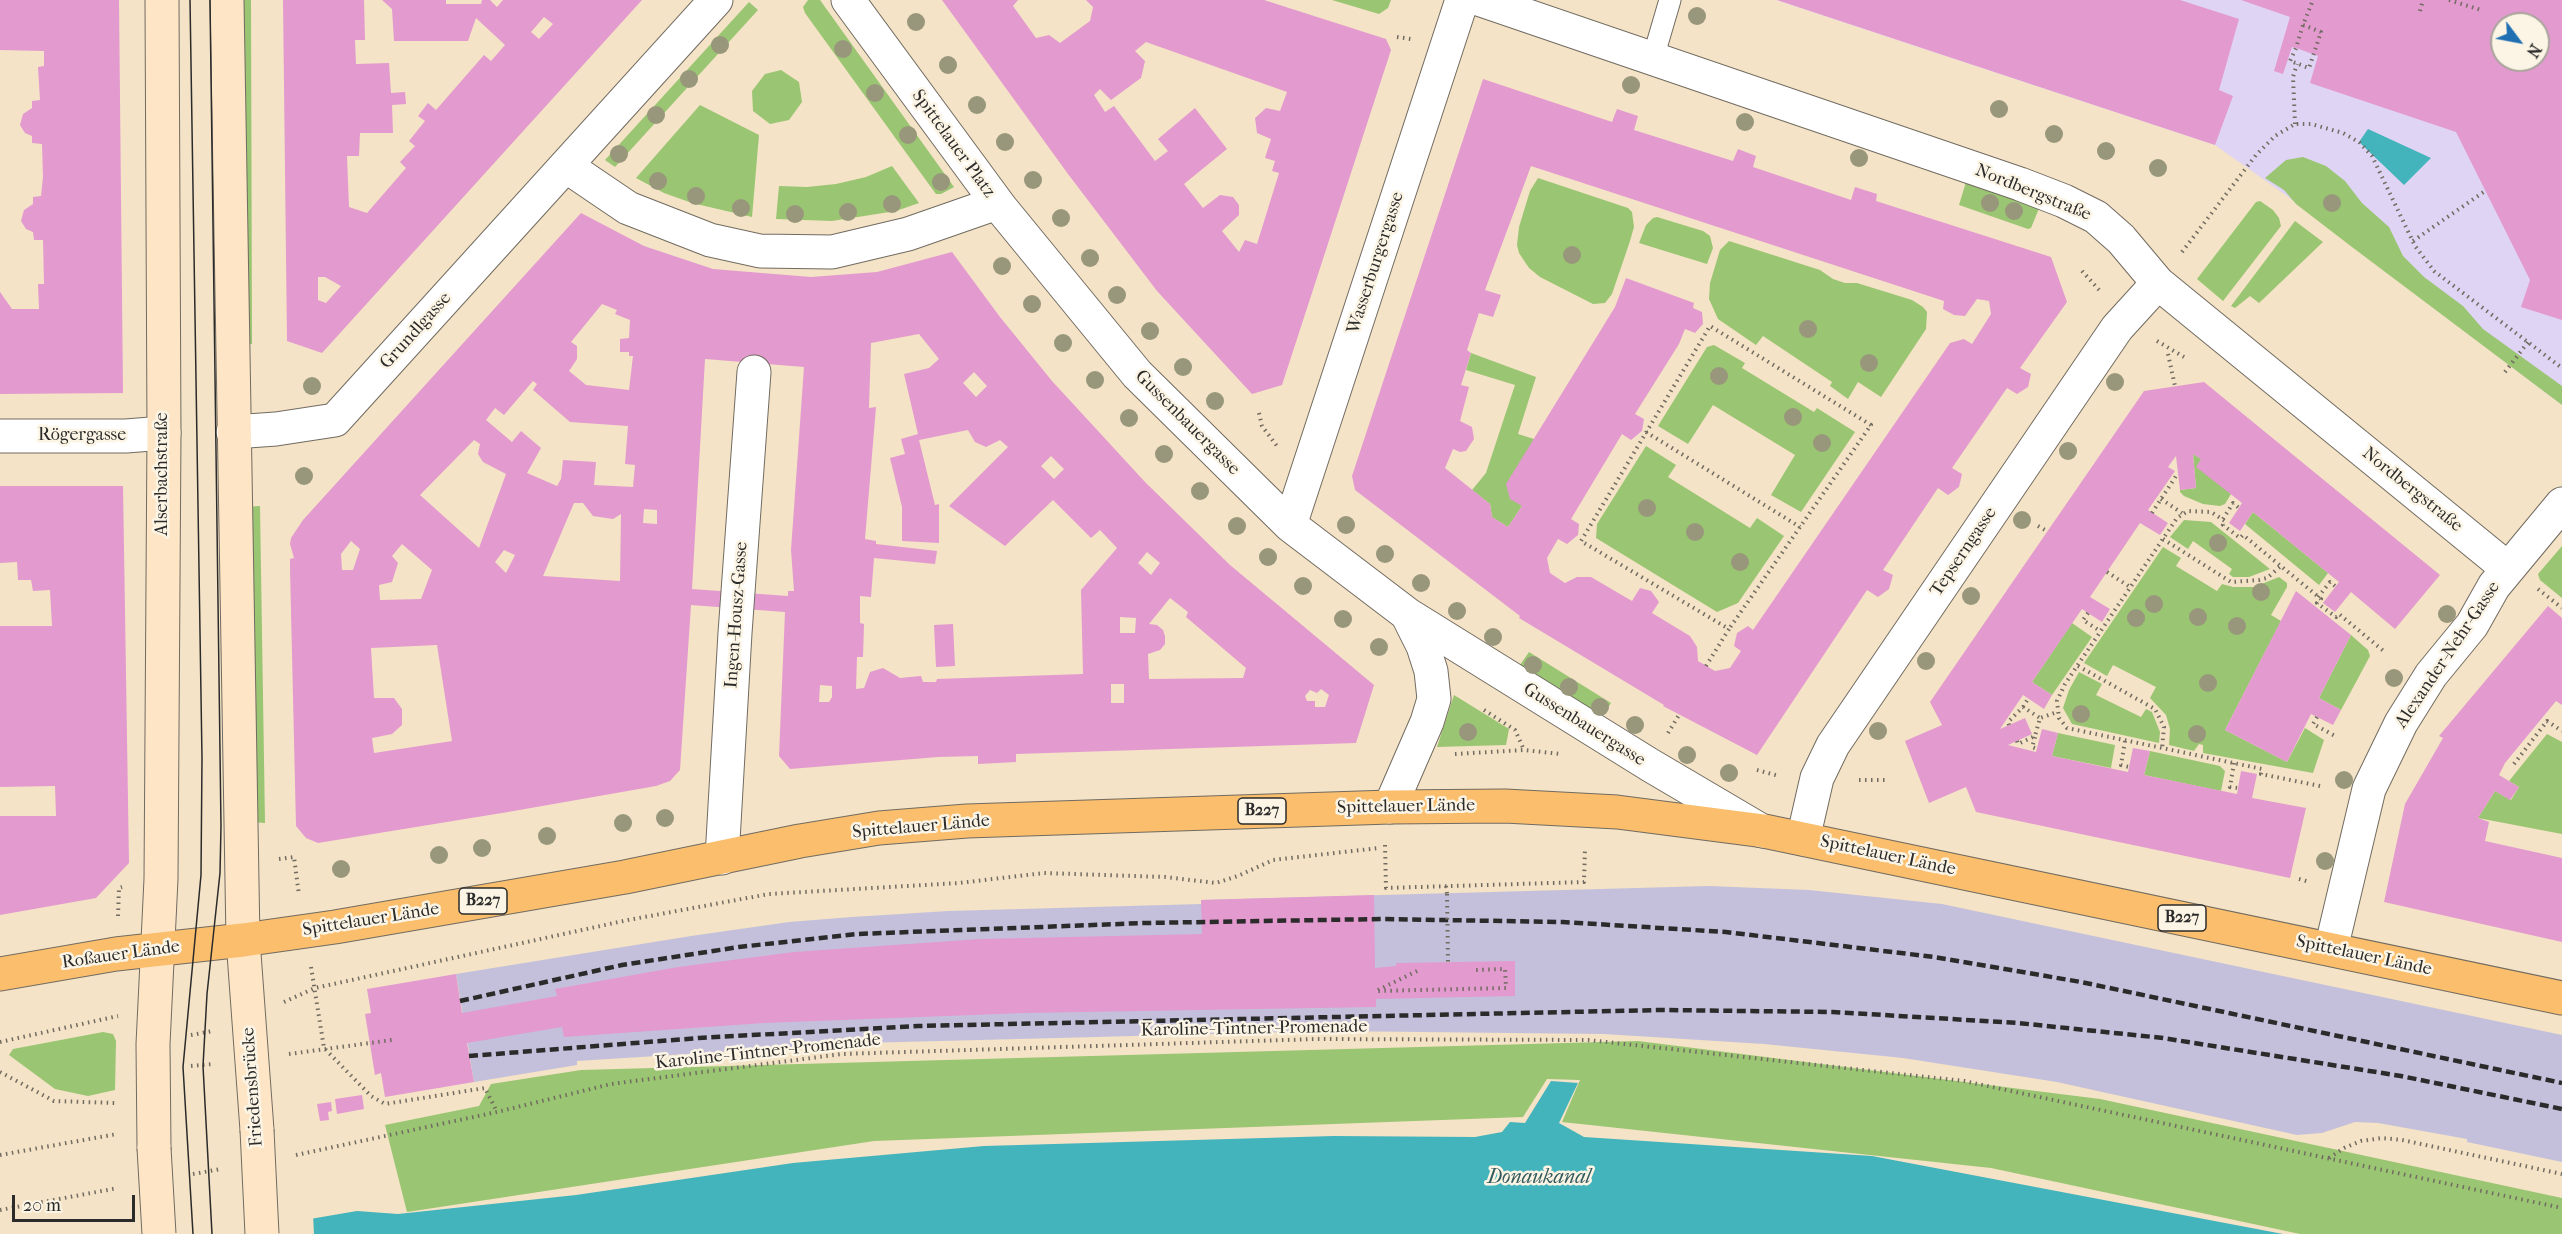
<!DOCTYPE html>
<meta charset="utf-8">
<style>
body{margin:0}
#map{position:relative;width:2562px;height:1234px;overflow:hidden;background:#f4e3c6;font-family:"IM FELL French Canon",serif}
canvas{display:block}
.north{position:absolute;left:2490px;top:12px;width:60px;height:60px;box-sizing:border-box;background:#fcf5e5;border:2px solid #a8a49b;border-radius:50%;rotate:122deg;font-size:16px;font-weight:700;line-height:24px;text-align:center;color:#2b2b2b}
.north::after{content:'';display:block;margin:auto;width:21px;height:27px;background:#1f6fb2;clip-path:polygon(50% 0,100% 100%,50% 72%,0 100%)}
.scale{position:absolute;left:12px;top:1195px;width:123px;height:27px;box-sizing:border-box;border:3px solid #2b2b2b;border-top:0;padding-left:8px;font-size:18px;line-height:21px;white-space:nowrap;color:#2b2b2b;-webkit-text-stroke:4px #fcf5e5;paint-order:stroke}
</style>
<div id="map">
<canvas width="2562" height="1234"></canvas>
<div class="north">N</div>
<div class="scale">20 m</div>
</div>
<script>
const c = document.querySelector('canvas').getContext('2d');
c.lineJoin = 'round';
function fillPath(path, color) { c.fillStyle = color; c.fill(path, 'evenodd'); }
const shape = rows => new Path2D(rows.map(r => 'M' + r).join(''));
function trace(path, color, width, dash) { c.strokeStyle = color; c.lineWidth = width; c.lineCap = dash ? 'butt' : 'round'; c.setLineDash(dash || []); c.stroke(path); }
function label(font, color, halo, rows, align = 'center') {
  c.font = font + ' "IM FELL French Canon",serif'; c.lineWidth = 5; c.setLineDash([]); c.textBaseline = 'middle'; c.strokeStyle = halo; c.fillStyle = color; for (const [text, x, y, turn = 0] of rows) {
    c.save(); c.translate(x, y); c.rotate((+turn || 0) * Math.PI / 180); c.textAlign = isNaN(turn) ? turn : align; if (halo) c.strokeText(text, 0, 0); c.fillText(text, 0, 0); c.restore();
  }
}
fillPath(shape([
 [1776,0,2562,0,2562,405,2287,196,2215,145],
 [2502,24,2538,24,2538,60,2502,60]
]), '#e0d4f4');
fillPath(shape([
 [1709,886,1809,890,1942,904,2562,1035,2562,1162,2467,1142,2467,1139,2378,1123,2355,1122,2322,1133,2297,1135,2057,1082,1903,1058,1764,1044,1604,1034,1328,1031,863,1043,577,1061,577,1065,474,1082,456,974,691,936,789,922,852,917,948,911,1201,904,1201,900]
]), '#c4c0db');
fillPath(shape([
 [238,0,251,0,252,344,239,344],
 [808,0,820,0,954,187,941,194,936,194,933,190,805,13,803,7],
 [1332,0,1391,0,1388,8,1379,14],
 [749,2,758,10,615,167,605,160],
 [781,70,799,82,802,102,789,120,770,124,753,111,752,91,765,74],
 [700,105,759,135,752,217,692,203,664,193,636,178],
 [2303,157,2326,166,2345,181,2362,203,2389,227,2403,256,2424,277,2463,306,2483,329,2562,386,2562,405,2352,247,2296,204,2284,190,2265,178,2286,160],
 [892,166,919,203,896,211,832,221,776,219,779,186,807,187,836,184,866,177],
 [1538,178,1628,208,1632,212,1634,227,1630,241,1612,294,1605,303,1593,304,1540,277,1529,268,1519,253,1517,245,1519,227,1530,191],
 [1966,182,2040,206,2031,228,2028,229,1959,205],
 [2260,201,2273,210,2279,218,2281,226,2223,301,2197,279,2256,202],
 [1657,217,1703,231,1710,236,1713,248,1707,264,1639,243,1646,225,1653,218],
 [2295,221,2323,242,2259,303,2250,296,2235,308,2231,306],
 [1729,241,1820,270,1833,279,1845,283,1857,283,1912,300,1923,307,1927,312,1926,329,1881,397,1858,382,1848,399,1830,386,1832,382,1763,336,1756,345,1718,319,1709,299,1710,283,1720,250],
 [1714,345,1745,363,1742,368,1814,412,1817,408,1855,432,1801,512,1771,495,1795,455,1713,405,1688,444,1658,426,1707,347],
 [1471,353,1536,377,1518,434,1534,439,1522,506,1508,527,1492,517,1490,504,1472,490,1486,473,1515,385,1466,370],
 [1646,446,1676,465,1668,477,1750,528,1757,518,1784,536,1738,603,1717,612,1596,538,1597,524],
 [2193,454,2201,459,2231,494,2225,504,2220,506,2203,504,2184,496,2180,492,2180,490,2196,488],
 [260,506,265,823,250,822,245,507],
 [2253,512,2328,573,2319,585,2245,524],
 [2184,520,2211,522,2270,569,2249,577,2233,577,2229,574,2232,569,2193,541,2188,549,2170,537],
 [2562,546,2562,598,2540,580,2538,574],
 [2163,547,2181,558,2176,566,2217,591,2222,584,2233,587,2254,587,2279,577,2287,583,2287,587,2271,615,2281,621,2225,730,2287,762,2305,728,2324,740,2313,773,2203,753,2203,745,2199,744,2194,751,2169,745,2170,729,2166,715,2150,698,2156,687,2113,665,2107,676,2084,663],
 [2072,623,2092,637,2052,695,2032,682],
 [2351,635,2368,650,2370,656,2341,710,2319,698],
 [1529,652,1611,703,1599,721,1520,665],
 [2079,672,2102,684,2096,695,2141,717,2146,709,2152,712,2160,732,2159,743,2072,724,2063,708,2069,690],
 [1454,695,1509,729,1506,745,1437,747],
 [2058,733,2115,745,2111,768,2052,756],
 [2547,734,2562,742,2562,834,2478,818,2495,791,2511,800,2519,787,2509,781],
 [2150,751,2220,766,2225,771,2221,791,2144,775],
 [103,1032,113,1034,116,1041,115,1090,88,1096,55,1089,9,1055,13,1049],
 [1638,1041,2100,1099,2562,1198,2562,1234,2300,1234,1991,1168,1562,1122,1580,1080,1547,1079,1523,1117,874,1141,407,1212,385,1125,479,1106,491,1084,581,1070]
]), '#9ac572');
fillPath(shape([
 [2368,129,2431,158,2404,185,2359,142],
 [1551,1081,1578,1083,1559,1123,1584,1137,1872,1156,2283,1234,222,1234,357,1211,398,1214,576,1195,793,1163,984,1146,1334,1136,1475,1137,1502,1132,1510,1122,1525,1123]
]), '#43b3bc');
fillPath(shape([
 [313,1215,314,1234,219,1234,221,1231]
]), '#f4e3c6');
fillPath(shape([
 [0,0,119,0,123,393,0,394,0,292,12,309,39,309,38,284,44,284,43,240,34,240,33,232,26,229,21,221,24,210,33,204,33,197,41,196,43,177,42,144,32,143,32,136,25,133,20,125,23,114,32,108,32,101,40,100,38,67,44,66,44,51,0,50],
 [283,0,364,0,365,40,355,40,356,64,389,63,391,93,405,92,406,104,392,105,393,133,360,133,359,156,347,156,349,207,367,213,406,168,400,162,415,146,409,141,425,121,418,116,428,103,436,110,484,55,491,61,505,45,476,18,468,41,394,41,392,9,382,0,446,0,446,4,481,4,482,0,490,0,497,7,503,0,642,0,322,353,287,341],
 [544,17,553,24,539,39,531,32],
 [318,277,325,277,341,286,326,303,318,300],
 [942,0,1018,0,1013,6,1036,38,1049,35,1060,43,1090,21,1093,7,1086,0,1264,0,1386,39,1391,50,1282,385,1252,394,1157,291,1068,174],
 [1146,42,1287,92,1280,111,1266,108,1255,118,1257,133,1271,139,1265,158,1275,161,1272,171,1279,173,1257,244,1245,240,1239,252,1222,231,1239,215,1239,205,1233,197,1220,195,1203,208,1184,184,1227,149,1195,108,1158,139,1168,151,1155,161,1114,106,1105,112,1094,95,1100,89,1111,100,1141,78,1145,61,1135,51],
 [1777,0,2180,0,2239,19,2219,90,2233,96,2215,145],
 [2241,0,2562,0,2562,320,2521,307,2530,280,2456,132,2310,83,2318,56,2296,48,2292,47,2283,74,2274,71,2290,17],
 [2502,24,2538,24,2538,60,2502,60],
 [1483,79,1612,122,1617,109,1638,116,1634,130,1733,161,1738,149,1756,156,1753,167,1851,200,1855,187,1877,194,1876,201,2051,257,2067,302,2020,368,2031,374,2028,387,2017,394,2007,388,1952,468,1962,474,1959,487,1948,495,1938,488,1883,570,1893,575,1889,589,1878,597,1867,590,1757,755,1663,706,1664,705,1519,618,1520,616,1355,490,1352,476],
 [1531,166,1944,301,1943,309,1954,315,1965,316,1977,299,1989,301,1991,314,1972,344,1964,339,1950,343,1753,630,1748,626,1737,633,1734,646,1741,651,1730,668,1715,671,1698,661,1697,647,1690,636,1652,613,1659,602,1651,591,1640,588,1632,601,1591,577,1577,577,1565,583,1550,573,1547,558,1558,539,1567,544,1578,535,1579,524,1571,519,1622,434,1631,440,1642,431,1644,419,1635,414,1679,344,1685,329,1695,333,1703,324,1702,312,1693,308,1694,303,1626,278,1615,307,1506,484,1510,499,1522,506,1508,527,1492,517,1490,504,1445,468,1453,449,1460,452,1466,451,1474,439,1472,427,1460,421,1469,387,1461,385,1471,353,1467,350,1479,313,1493,317,1501,295,1485,290],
 [581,213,644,246,713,269,811,277,877,272,952,252,1000,317,1052,381,1145,482,1230,565,1374,685,1356,743,1016,754,1016,762,978,764,978,756,938,757,790,769,779,756,785,612,691,605,680,770,670,781,656,786,508,812,318,843,306,838,296,826,290,569,290,559,294,558,290,544,291,538,303,520],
 [602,304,617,310,615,314,630,320,629,338,620,339,620,352,629,352,629,356,633,356,629,390,586,385,569,371,577,359,577,346,571,342],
 [919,334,939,359,929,368,904,374,918,434,901,439,905,454,890,458,902,507,902,541,939,543,939,504,935,505,919,440,968,430,975,442,986,447,1000,440,1008,447,949,506,1005,546,1053,500,1091,538,1100,530,1117,548,1081,590,1083,674,937,679,936,682,923,682,921,676,900,678,883,668,870,672,864,688,856,689,857,657,863,657,864,624,860,623,860,596,871,597,874,558,935,564,937,551,876,544,876,541,865,539,876,407,869,408,871,343],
 [705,359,804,367,791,550,794,591,788,591,788,596,692,589],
 [974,372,987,386,976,397,963,383],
 [533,381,537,384,533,390,570,422,628,426,625,464,635,465,633,487,594,485,596,462,563,460,561,479,557,486,527,473,541,448,521,431,512,442,486,420,495,408,504,415],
 [474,440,480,444,478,454,483,462,506,474,479,548,420,495],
 [1051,456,1064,469,1054,479,1041,466],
 [574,503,583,503,593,516,613,519,621,514,620,581,543,576],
 [644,509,657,510,657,524,643,523],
 [351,541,360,549,353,570,342,570,341,554],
 [402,544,432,570,421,599,380,600,379,585,392,582,398,563,392,556],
 [504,550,515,555,506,573,495,562],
 [1147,552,1160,563,1151,575,1138,563],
 [1170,598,1188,612,1186,617,1246,668,1243,678,1149,679,1148,654,1160,650,1165,644,1165,636,1163,630,1157,625,1149,624],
 [1120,617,1136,618,1135,633,1120,633],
 [437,645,452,741,374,753,372,738,392,734,402,725,402,709,394,698,374,698,371,648],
 [1111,684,1124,684,1124,703,1111,703],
 [820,685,832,686,832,697,829,702,819,702],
 [1321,689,1329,695,1325,707,1315,707,1315,701,1307,701,1305,696,1310,690,1317,693],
 [2204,382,2440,575,2395,629,2351,592,2335,612,2323,603,2339,582,2253,512,2240,531,2229,523,2242,503,2196,467,2201,459,2193,454,2196,488,2180,490,2176,456,2168,467,2175,471,2148,510,2168,523,2160,535,2140,523,2090,597,2110,609,2102,622,2082,609,2032,682,2052,695,2044,709,2023,695,2000,729,2025,718,2032,734,2008,745,2036,752,2042,729,2058,733,2052,756,2128,772,2133,748,2150,751,2144,775,2237,794,2241,771,2257,774,2252,798,2306,808,2290,878,1976,812,1966,787,1929,803,1905,741,1942,725,1930,702,2144,391],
 [0,486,123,486,129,863,96,898,0,915,0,816,56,816,55,786,0,787,0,626,52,626,50,590,33,591,31,580,18,580,17,562,0,563],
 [2296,591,2351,635,2319,698,2341,710,2333,725,2311,714,2287,762,2225,730],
 [2548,606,2562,618,2562,705,2556,701,2505,763,2499,775,2519,787,2510,800,2495,791,2478,818,2489,822,2485,841,2562,858,2562,942,2384,902,2405,804,2443,738,2439,736],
 [953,624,955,666,936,667,934,625],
 [1374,895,1375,968,1396,966,1396,963,1515,961,1515,996,1376,999,1376,1007,1025,1013,764,1023,564,1037,562,1027,467,1043,474,1082,385,1097,381,1073,375,1075,365,1014,371,1013,367,989,456,974,462,1013,557,996,555,989,678,967,794,952,980,939,1202,934,1201,900],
 [362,1095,364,1109,337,1114,335,1099],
 [331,1102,332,1111,328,1112,329,1120,320,1121,317,1104]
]), '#e39acf');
const lane = shape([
 [1653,58,1670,0]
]);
const street = shape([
 [848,0,1001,208,1137,374,1290,525,1407,614,1650,765,1762,831],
 [1481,0,2020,184,2064,201,2096,217,2121,239,2158,283,2507,568],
 [566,166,628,208,710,240,760,251,832,252,908,234,997,203],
 [233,432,276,429,335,420,716,0],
 [0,436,126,436,164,433],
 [1290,525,1462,0],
 [1390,807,1427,722,1434,699,1431,671,1423,646,1407,614],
 [1803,839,1817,778,1833,745,2117,328,2158,283],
 [722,858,735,633,754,372],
 [2331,949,2369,789,2401,723,2431,675,2472,625,2494,586,2562,504]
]);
const secondary = shape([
 [227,0,243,940,257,1130],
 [154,1148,153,1044,161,879,164,433,162,0]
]);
const primary = shape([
 [0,974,116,954,243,940,335,927,625,877,800,841,879,828,967,821,1390,807,1505,806,1617,812,1764,831,2562,998]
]);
trace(lane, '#716b61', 23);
trace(street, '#716b61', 35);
trace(secondary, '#716b61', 35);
trace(primary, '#716b61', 35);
trace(shape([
 [2449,0,2481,10],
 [2420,11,2423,0],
 [2303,25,2321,32,2309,68,2290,61,2296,48,2303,25,2313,0],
 [1397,37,1411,39],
 [2295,124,2293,77,2297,64],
 [2413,241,2485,191],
 [2182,252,2256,155,2275,136,2295,124,2311,124,2343,133,2359,142,2372,156,2415,246,2434,271,2562,368],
 [2082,271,2100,291],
 [2157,341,2184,357],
 [2168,354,2175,386],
 [2505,372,2528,342],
 [1259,413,1262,426,1277,446],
 [1646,432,1800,527],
 [2161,499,2182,513],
 [2152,513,2176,476,2178,476],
 [2223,519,2233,503,2239,508],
 [2038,526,2047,531],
 [2163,539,2231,582,2259,580,2267,578,2281,566],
 [2107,572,2130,587],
 [2538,589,2562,608],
 [2318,597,2330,582,2335,586],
 [2088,613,2083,620,2100,631],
 [1706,666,1729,629,1581,541,1710,326,1871,425,1729,629],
 [2078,666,2155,709,2164,727,2162,749],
 [2023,707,2028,699],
 [1484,710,1515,730,1524,750],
 [2317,717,2313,724,2337,737],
 [2009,725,2008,722,2023,707,2040,718],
 [1668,733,1679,715],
 [2035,737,2032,747,2037,749],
 [2017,741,2018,744,2035,736,2040,718,2057,712],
 [2125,741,2121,765,2129,767],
 [1455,754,1524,750,1561,754],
 [2234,763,2230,787,2238,788],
 [2514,764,2547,721,2562,731],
 [1757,770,1779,776],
 [1859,780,1888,780],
 [2320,786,2261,774,2262,769,2067,728,2059,718,2057,701,2065,684,2177,518,2188,511,2211,512,2225,521,2223,525,2240,538,2243,535,2321,599,2317,603,2336,617,2339,614,2386,653],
 [1385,845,1386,888,1584,882,1585,848],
 [279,859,294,857,299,895],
 [2299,879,2310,882],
 [1446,886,1447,894],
 [118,916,119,888,122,887],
 [311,967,324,1048,371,1096,385,1104,485,1088,497,1112],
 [1417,971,1376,991,1506,988,1505,969,1474,970],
 [284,1002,315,988,628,920,769,894,959,883,1044,873,1165,877,1216,883,1238,876,1273,860,1379,848],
 [191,1035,213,1031],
 [0,1042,118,1016],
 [289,1054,392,1040],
 [191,1066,213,1064],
 [0,1072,54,1101,115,1103],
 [0,1155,117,1134],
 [296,1155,497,1112,611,1084,842,1054,1316,1039,1588,1040,1964,1081,2562,1208],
 [2329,1158,2344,1148,2361,1141,2382,1138,2402,1140,2562,1174],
 [193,1174,221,1169],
 [0,1210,118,1188]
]), '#716b61', 4, [1.5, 4.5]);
trace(lane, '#fff', 21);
trace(street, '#fff', 33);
trace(secondary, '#fde5c5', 33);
trace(primary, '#fabe6d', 33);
trace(shape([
 [190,0,202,758,201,875,183,1067,193,1234],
 [210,0,221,826,220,873,207,994,203,1066,212,1234]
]), '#2b2b2b', 1.5);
trace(shape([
 [460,1001,622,965,739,947,857,934,1145,923,1381,919,1563,922,1726,932,1934,957,2081,982,2562,1083],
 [469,1056,699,1038,918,1026,1660,1010,1833,1012,2018,1023,2163,1038,2401,1076,2562,1109]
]), '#2b2b2b', 4.5, [9, 4.5]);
const secondaryBridge = shape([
 [257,1130,262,1234],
 [154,1148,159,1234]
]);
trace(secondaryBridge, '#716b61', 35, []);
trace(shape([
 [1447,894,1448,962]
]), '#716b61', 4, [1.5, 4.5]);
trace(secondaryBridge, '#fde5c5', 33);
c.fillStyle = '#98977c';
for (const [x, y] of [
 [1697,16],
 [916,22],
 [720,45],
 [843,49],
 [948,65],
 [689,79],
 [1631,85],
 [875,93],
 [977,105],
 [1999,109],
 [656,115],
 [1745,122],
 [2054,134],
 [908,135],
 [1005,142],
 [2106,151],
 [619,154],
 [1859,158],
 [2158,168],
 [1033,180],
 [658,181],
 [941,182],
 [696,196],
 [1990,203],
 [2332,203],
 [892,204],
 [741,208],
 [2014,211],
 [848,212],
 [795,214],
 [1061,218],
 [1572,255],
 [1090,258],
 [1002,266],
 [1117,295],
 [1032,304],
 [1808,329],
 [1150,331],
 [1063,343],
 [1869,363],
 [1183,367],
 [1719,376],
 [1095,380],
 [2115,382],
 [312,386],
 [1215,401],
 [1793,417],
 [1129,418],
 [1822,443],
 [2068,451],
 [1164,454],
 [304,476],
 [1200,491],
 [1647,508],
 [2022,520],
 [1346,525],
 [1237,526],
 [1695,532],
 [2218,543],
 [1385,554],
 [1268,557],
 [1740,562],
 [1421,583],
 [1303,586],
 [2261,592],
 [1971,596],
 [2154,604],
 [1457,611],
 [2447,614],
 [2198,617],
 [2136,618],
 [1343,619],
 [2237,626],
 [1493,637],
 [1379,647],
 [1926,661],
 [1533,665],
 [2394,678],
 [2208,683],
 [1569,687],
 [1600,707],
 [2081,714],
 [1635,725],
 [1878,731],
 [1468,732],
 [2197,734],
 [1687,755],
 [1729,773],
 [2344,780],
 [665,818],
 [623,823],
 [547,836],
 [482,848],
 [439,855],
 [2325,861],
 [341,869]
]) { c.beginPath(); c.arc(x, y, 9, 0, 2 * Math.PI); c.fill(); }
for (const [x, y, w] of [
 [1262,811,48],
 [483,901,48],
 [2182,918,48]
]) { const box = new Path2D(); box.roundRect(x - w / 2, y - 13, w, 26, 4.5); c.fillStyle = '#fcf5e5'; c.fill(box); trace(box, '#2b2b2b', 1.5); }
label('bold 16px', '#2b2b2b', null, [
 ["B227",1262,811],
 ["B227",483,901],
 ["B227",2182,918]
]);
label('18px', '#2b2b2b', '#fcf5e5', [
 ["Spittelauer Platz",953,144,54],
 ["Nordbergstraße",2033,193,22],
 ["Wasserburgergasse",1376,263,-72],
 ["Grundlgasse",416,331,-48],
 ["Gussenbauergasse",1187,423,45],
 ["Rögergasse",82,436],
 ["Alserbachstraße",163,474,-90],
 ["Nordbergstraße",2412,490,39],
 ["Tepserngasse",1964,552,-56],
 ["Ingen-Housz-Gasse",737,615,-86],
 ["Alexander-Nehr-Gasse",2448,655,-56],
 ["Gussenbauergasse",1584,725,32],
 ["Spittelauer Lände",1406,807,-1],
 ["Spittelauer Lände",921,827,-5],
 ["Spittelauer Lände",1888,856,12],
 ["Spittelauer Lände",371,920,-9],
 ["Roßauer Lände",121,955,-8],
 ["Spittelauer Lände",2364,956,12],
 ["Karoline-Tintner-Promenade",1254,1029,-1],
 ["Karoline-Tintner-Promenade",768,1052,-6],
 ["Friedensbrücke",253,1087,-94]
]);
label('italic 20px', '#335b5e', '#fcf5e5', [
 ["Donaukanal",1539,1178]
]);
</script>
